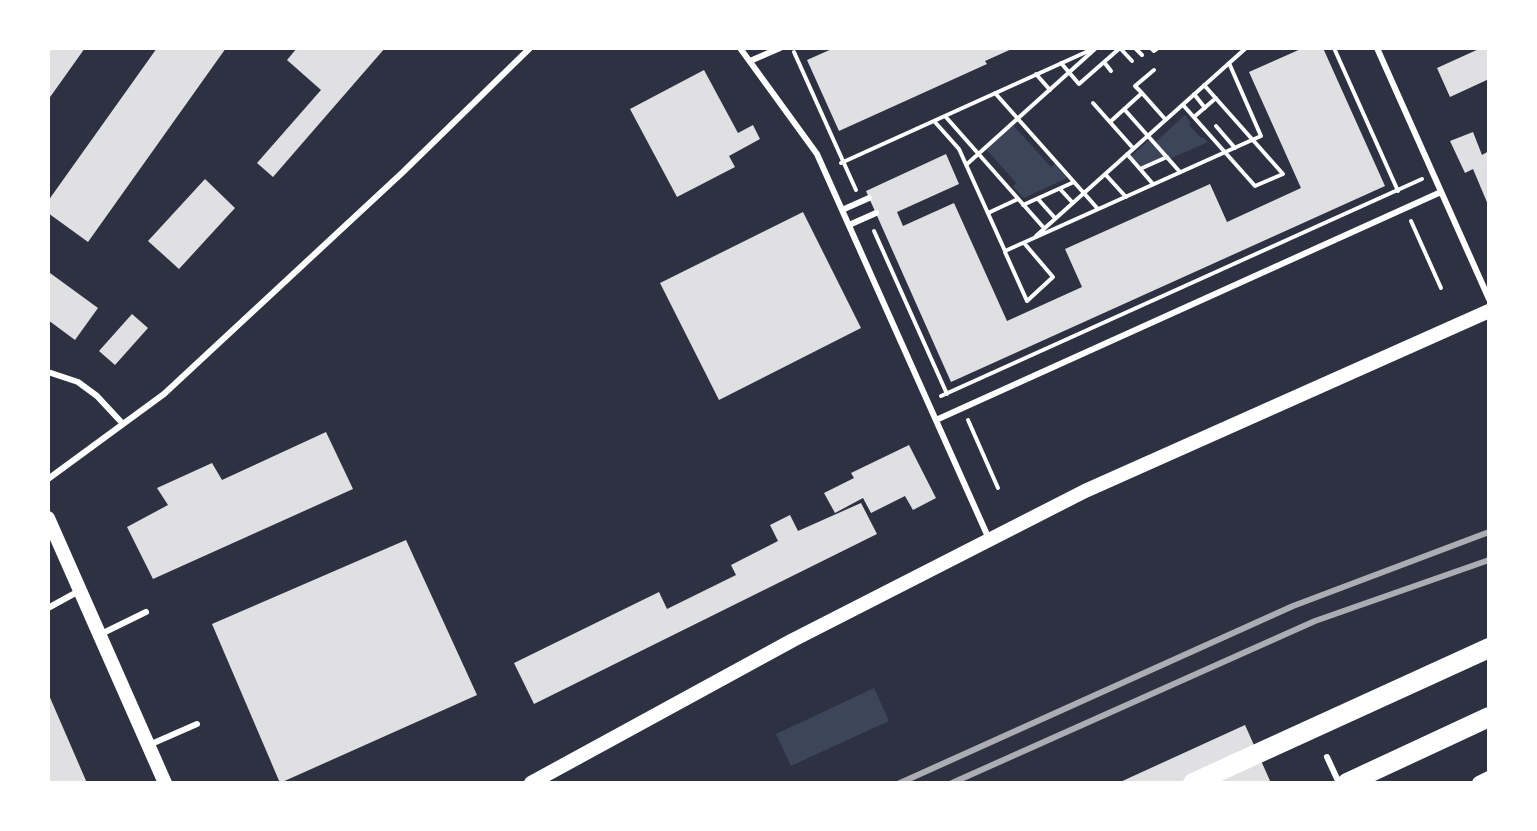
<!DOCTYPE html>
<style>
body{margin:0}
#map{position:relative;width:1537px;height:831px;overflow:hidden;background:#2d3142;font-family:Manrope,sans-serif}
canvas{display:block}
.frame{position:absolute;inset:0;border:50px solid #fff;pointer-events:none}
</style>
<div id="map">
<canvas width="1537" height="831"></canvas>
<div class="frame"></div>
</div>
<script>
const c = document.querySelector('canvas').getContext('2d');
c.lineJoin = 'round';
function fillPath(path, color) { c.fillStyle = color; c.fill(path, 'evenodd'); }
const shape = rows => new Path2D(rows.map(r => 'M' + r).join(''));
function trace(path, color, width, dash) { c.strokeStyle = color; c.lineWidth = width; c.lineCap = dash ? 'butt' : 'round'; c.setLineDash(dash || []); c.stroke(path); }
fillPath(shape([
 [1185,115,1191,123,1189,125,1201,138,1203,137,1208,142,1167,160,1163,157,1141,167,1131,156,1149,140,1153,144],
 [1013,125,1051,167,1055,164,1067,178,1024,198,1013,187,1016,183,986,149],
 [874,688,889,721,791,766,776,734]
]), '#3c4559');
fillPath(shape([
 [48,48,85,48,48,100],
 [157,48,226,48,88,242,48,213,48,201],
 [297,48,385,48,273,177,257,163,321,90,287,60],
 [834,48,1014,48,985,61,987,64,839,131,807,60],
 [1303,48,1323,48,1385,186,951,382,866,191,946,154,959,184,897,212,903,226,954,203,1007,321,1082,287,1065,249,1210,184,1227,222,1301,188,1249,72],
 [1481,48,1489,48,1489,79,1450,97,1437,68],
 [704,70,738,133,753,125,760,139,729,156,735,167,677,197,630,109],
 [1473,132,1482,155,1489,151,1489,207,1473,169,1465,173,1450,141],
 [205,179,235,208,179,269,148,241],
 [803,212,861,328,719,400,660,283],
 [50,273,98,308,75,340,48,320,48,276],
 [132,314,148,328,115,365,99,351],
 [326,432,353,489,153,579,127,527,168,505,157,488,212,463,222,480],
 [909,445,936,498,913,510,905,496,871,513,863,498,835,513,824,493,854,478,851,473],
 [861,503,877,534,534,704,514,663,659,592,667,609,736,575,731,565,778,541,770,525,790,515,798,531],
 [406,540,477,695,280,783,212,624],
 [48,693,87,783,48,783],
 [1245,725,1271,783,1118,783]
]), '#e0e0e3');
trace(shape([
 [1120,48,1132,61],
 [1135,48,1142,55],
 [1151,48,1154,51,1158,48],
 [1334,48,1398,191],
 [794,52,856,190],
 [1104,62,1111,71],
 [1061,63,1079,84,1120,48],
 [1036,74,1050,90],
 [995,93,1098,209],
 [1142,93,1135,86,1154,70],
 [1194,94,1205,108],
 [1093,103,1133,148],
 [1183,105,1255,186,1283,174,1204,85],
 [1124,109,1180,172],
 [945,116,1044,228],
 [1194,117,1216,98],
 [934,121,959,149,1005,251,1261,136,1229,63],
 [1110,122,1142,93,1165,119],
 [1216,126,1235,148],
 [1127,154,1153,184],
 [841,163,1095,48],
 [966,165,1095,49],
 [1140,169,1167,157],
 [1105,174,1126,197],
 [1060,189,1073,203],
 [1038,199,1055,218],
 [1023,205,1074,182],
 [988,213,1018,199],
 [1411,221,1441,288],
 [874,231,947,394],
 [1036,236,1246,48],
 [1005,252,1027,301,1053,277,1024,243],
 [941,396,1422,179],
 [968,420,998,488]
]), '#fff', 4);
trace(shape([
 [740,48,817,154,989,539],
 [1377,48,1489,299],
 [750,61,780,48],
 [842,210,869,198],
 [849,225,876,213],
 [48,372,78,382,97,396,123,424],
 [936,420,1441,192],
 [48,479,164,394,403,172,530,48],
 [48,608,79,591],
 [99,635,146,612],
 [149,745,197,724],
 [1327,757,1339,783]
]), '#fff', 6);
trace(shape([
 [48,518,165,783],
 [531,783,793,640,1085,491,1489,311],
 [1479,783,1489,778]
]), '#fff', 14);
trace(shape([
 [1193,783,1489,648],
 [1347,783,1489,717]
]), '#fff', 20);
trace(shape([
 [900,783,1293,606,1489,532],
 [952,783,1315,621,1489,560]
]), '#abadb3', 6);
</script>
